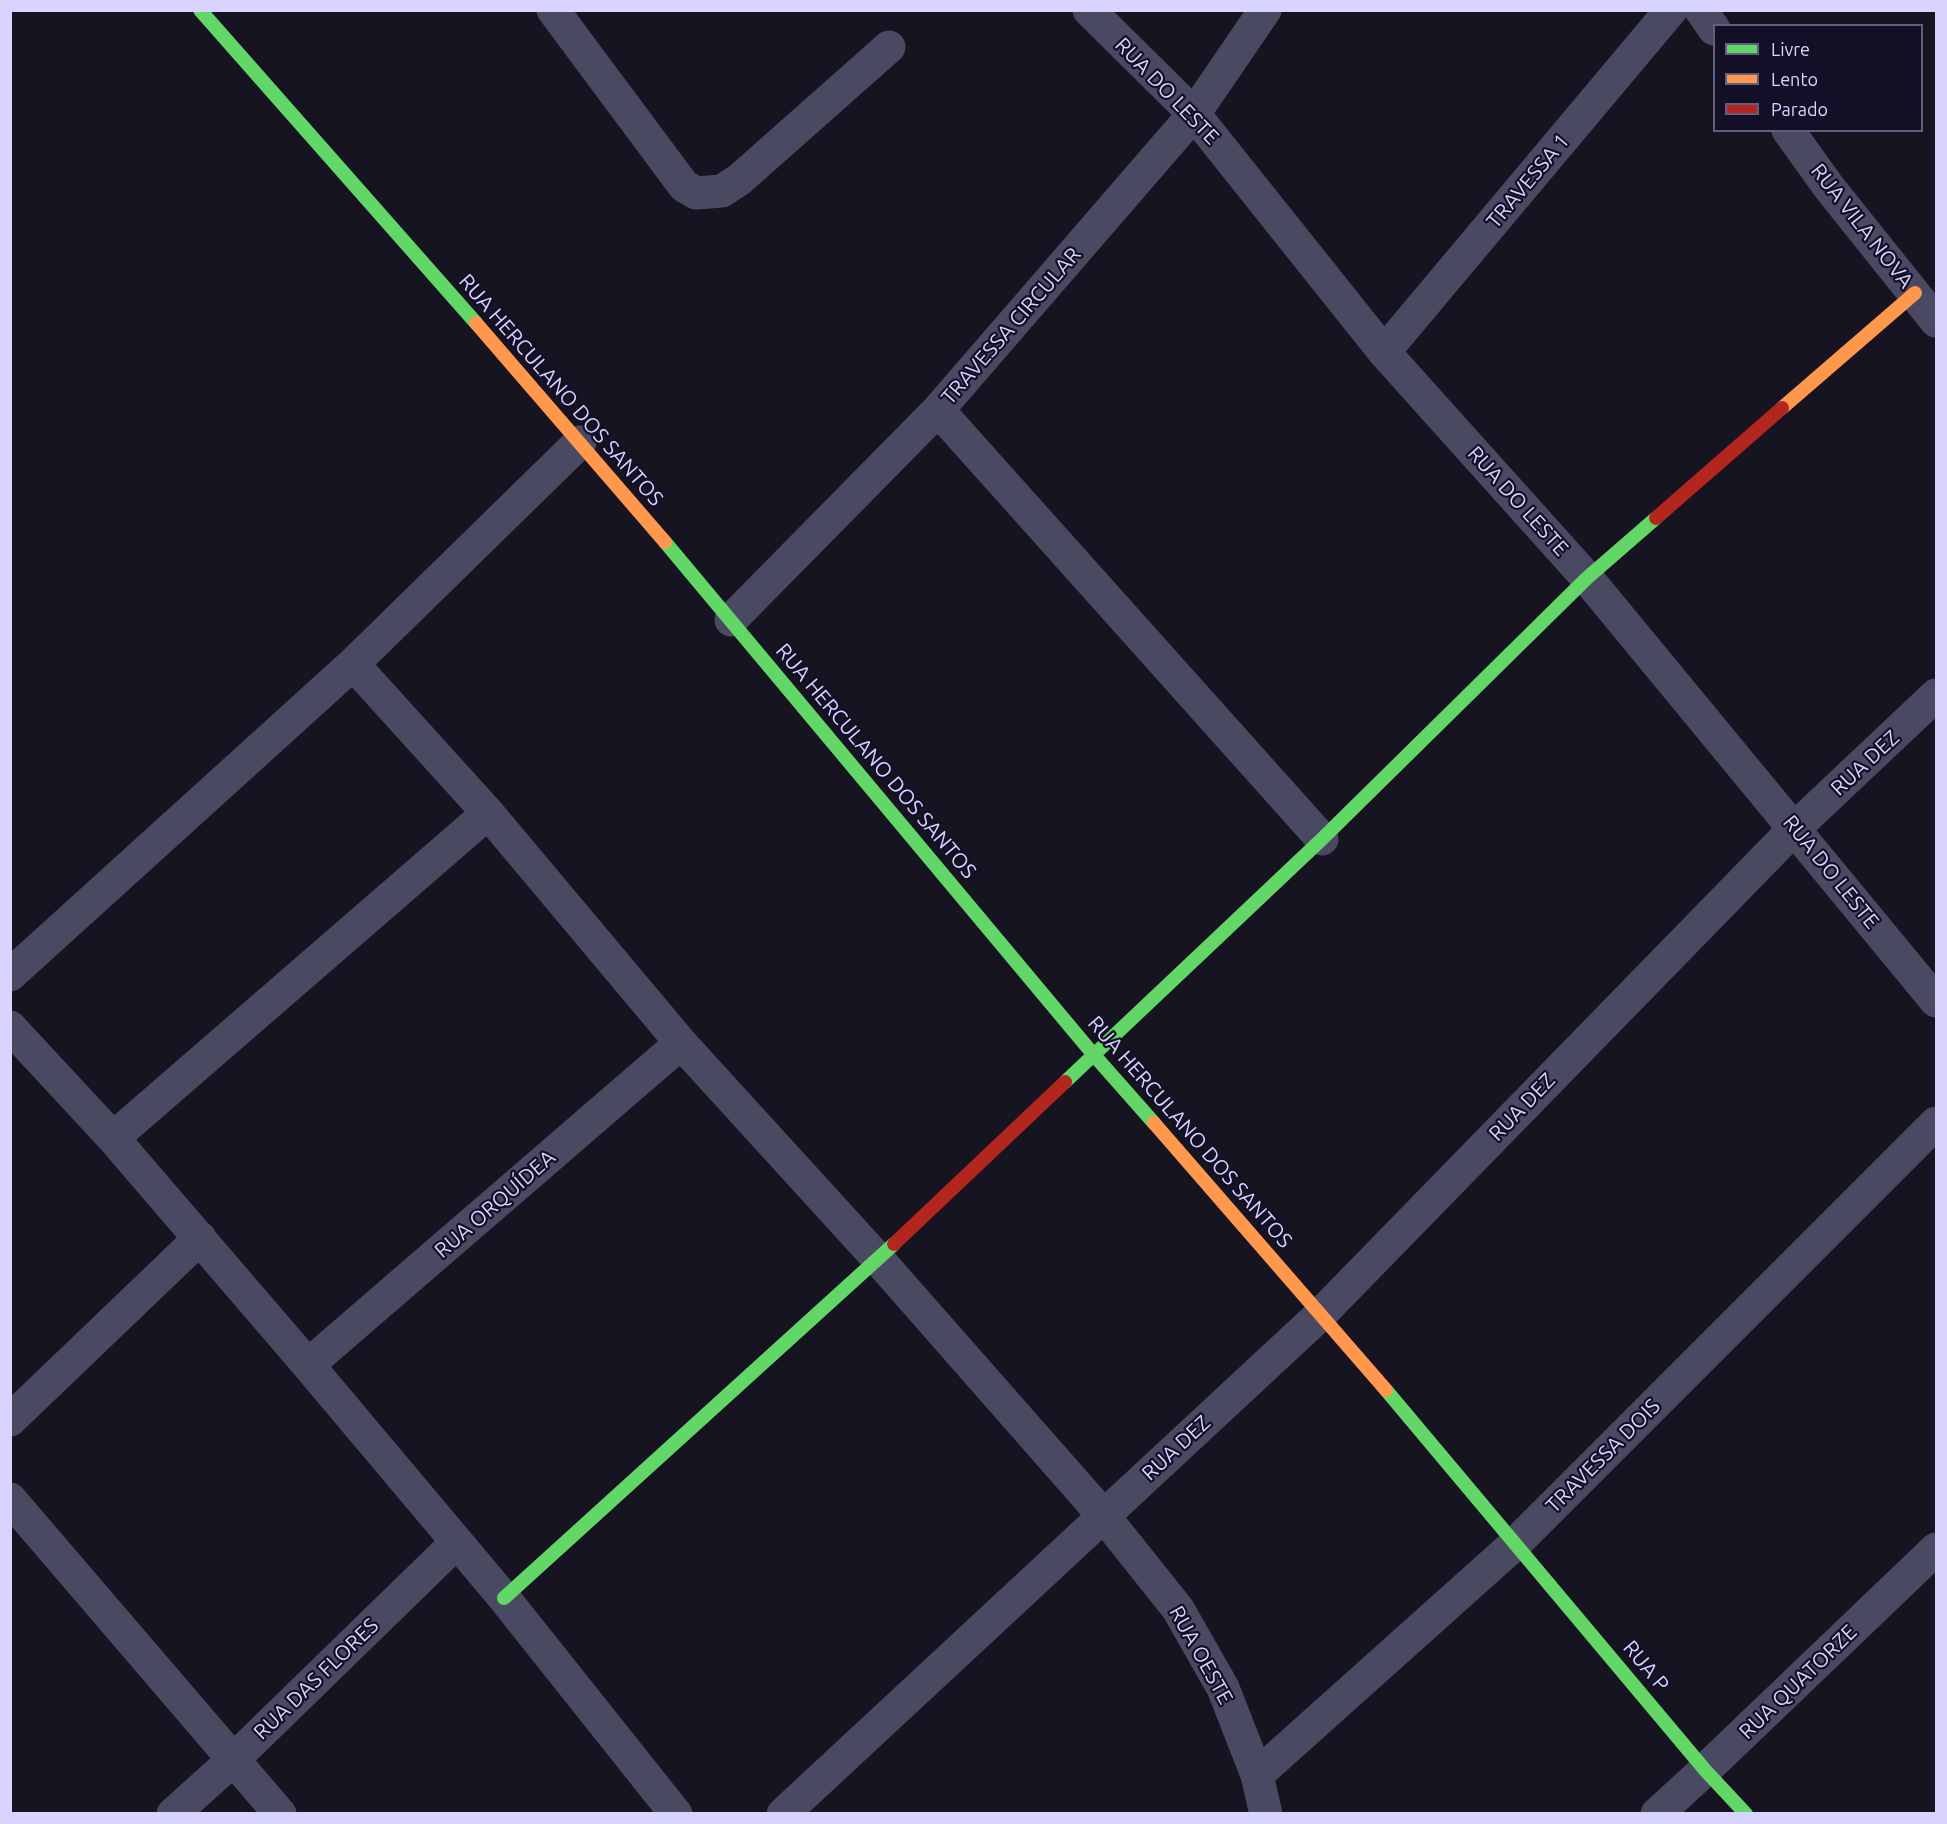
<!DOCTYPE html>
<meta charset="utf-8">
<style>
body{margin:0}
#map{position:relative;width:1947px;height:1824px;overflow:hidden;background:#161421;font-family:Ubuntu,sans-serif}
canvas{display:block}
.frame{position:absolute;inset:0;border:12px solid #d9d4ff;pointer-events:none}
.legend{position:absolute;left:1713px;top:24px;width:210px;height:108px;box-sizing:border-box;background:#130f26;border:2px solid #625e7d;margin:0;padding:8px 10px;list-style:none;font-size:18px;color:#d9d4ff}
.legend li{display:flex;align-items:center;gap:12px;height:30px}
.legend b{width:30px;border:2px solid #625e7d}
</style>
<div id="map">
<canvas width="1947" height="1824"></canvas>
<div class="frame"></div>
<ul class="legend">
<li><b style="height:8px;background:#63d668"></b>Livre</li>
<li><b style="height:8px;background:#ff974d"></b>Lento</li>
<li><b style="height:8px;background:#b3261e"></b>Parado</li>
</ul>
</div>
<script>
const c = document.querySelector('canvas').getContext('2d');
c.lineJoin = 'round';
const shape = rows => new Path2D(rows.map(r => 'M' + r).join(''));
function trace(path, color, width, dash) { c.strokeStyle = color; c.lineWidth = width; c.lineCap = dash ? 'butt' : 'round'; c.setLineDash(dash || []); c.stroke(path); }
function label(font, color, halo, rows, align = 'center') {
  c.font = font + ' Ubuntu,sans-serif'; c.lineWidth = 4.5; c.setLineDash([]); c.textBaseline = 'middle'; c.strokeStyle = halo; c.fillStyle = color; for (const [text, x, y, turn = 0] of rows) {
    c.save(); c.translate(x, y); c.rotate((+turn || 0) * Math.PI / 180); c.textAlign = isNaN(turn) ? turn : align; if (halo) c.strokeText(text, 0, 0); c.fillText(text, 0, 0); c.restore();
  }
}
trace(shape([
 [553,10,684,186,696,193,722,191,740,179,889,47],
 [1089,10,1194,114,1384,352,1587,578,1936,1001],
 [1701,10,1714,29],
 [1788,130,1828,186,1936,321],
 [1384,352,1671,10],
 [938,410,1322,839],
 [731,620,938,410,1194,114,1265,10],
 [353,664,488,813,681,1043,878,1259,1103,1515,1178,1609,1223,1688,1257,1775,1266,1814],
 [10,975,353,664,580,442],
 [10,1027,113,1138,308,1365,504,1598,676,1814],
 [113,1138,488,813],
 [308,1365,681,1043],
 [10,1420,200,1238],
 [10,1499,280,1814],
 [1257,1775,1516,1543,1936,1123],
 [173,1814,233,1760,457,1542],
 [783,1814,1321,1314,1795,828,1936,695],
 [1657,1814,1705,1770,1936,1549]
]), '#4a4962', 33);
trace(shape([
 [200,10,476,323],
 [665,542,1093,1054,1154,1123],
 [1065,1082,1322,839,1587,578,1656,518],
 [1386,1390,1705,1770,1746,1814],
 [504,1598,894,1244]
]), '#63d668', 14);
trace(shape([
 [476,323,665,542],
 [1782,408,1915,293],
 [1154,1123,1386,1390]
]), '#ff974d', 14);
trace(shape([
 [1656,518,1782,408],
 [894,1244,1065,1082]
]), '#b3261e', 14);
label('21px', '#d9d4ff', '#130f26', [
 ["RUA DO LESTE",1167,91,46],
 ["TRAVESSA 1",1528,181,-50],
 ["RUA VILA NOVA",1862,226,52],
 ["TRAVESSA CIRCULAR",1011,326,-49],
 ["RUA HERCULANO DOS SANTOS",561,390,49],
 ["RUA DO LESTE",1518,501,48],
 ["RUA HERCULANO DOS SANTOS",876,761,50],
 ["RUA DEZ",1865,763,-43],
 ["RUA DO LESTE",1831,872,51],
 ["RUA DEZ",1522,1107,-46],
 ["RUA HERCULANO DOS SANTOS",1190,1132,49],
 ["RUA ORQUÍDEA",495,1204,-41],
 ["RUA DEZ",1176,1448,-43],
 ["TRAVESSA DOIS",1603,1456,-45],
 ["RUA OESTE",1201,1655,61],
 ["RUA P",1646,1666,50],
 ["RUA DAS FLORES",316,1679,-44],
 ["RUA QUATORZE",1798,1682,-44]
]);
</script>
